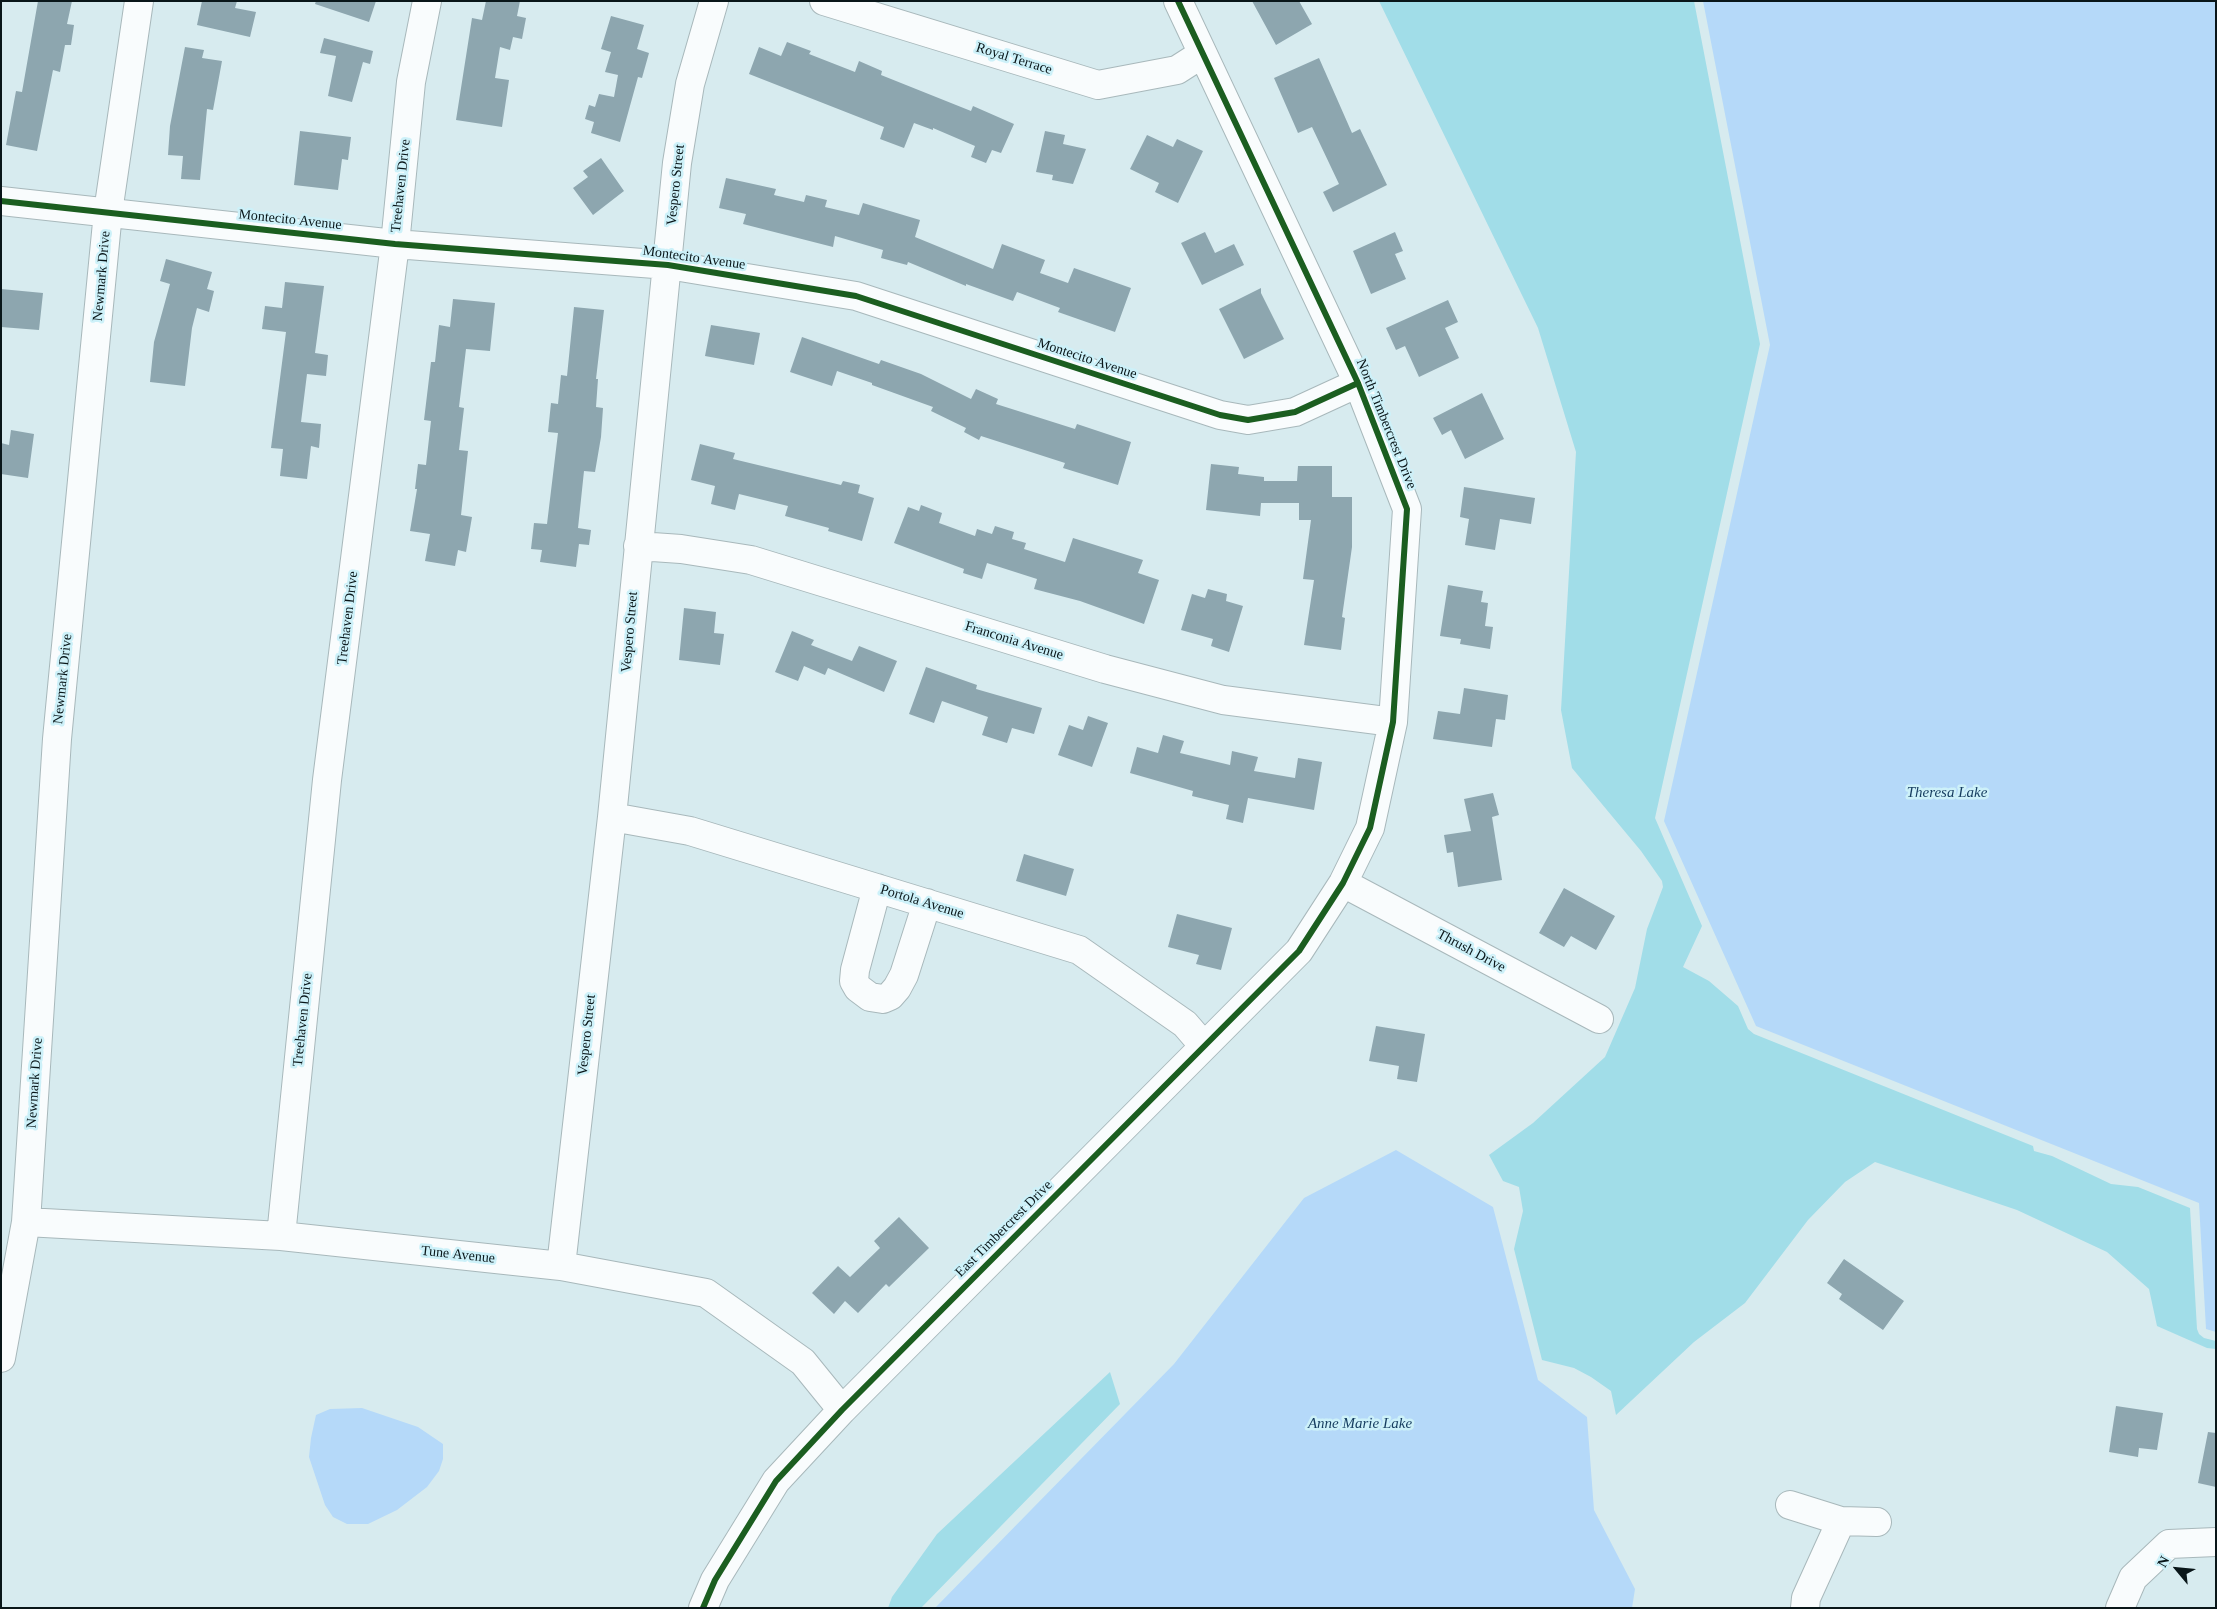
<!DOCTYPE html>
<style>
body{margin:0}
#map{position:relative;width:2217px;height:1609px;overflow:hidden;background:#d7ebef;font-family:"Times New Roman",serif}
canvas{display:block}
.frame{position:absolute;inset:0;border:2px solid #091619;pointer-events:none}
.north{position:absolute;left:2152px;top:1544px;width:50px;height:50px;-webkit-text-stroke:4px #cdf1f9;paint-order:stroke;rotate:298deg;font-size:14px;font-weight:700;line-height:20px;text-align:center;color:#091619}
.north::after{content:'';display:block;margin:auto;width:18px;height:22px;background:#091619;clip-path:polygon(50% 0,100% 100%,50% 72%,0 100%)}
</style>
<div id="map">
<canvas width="2217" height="1609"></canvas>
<div class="frame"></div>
<div class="north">N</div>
</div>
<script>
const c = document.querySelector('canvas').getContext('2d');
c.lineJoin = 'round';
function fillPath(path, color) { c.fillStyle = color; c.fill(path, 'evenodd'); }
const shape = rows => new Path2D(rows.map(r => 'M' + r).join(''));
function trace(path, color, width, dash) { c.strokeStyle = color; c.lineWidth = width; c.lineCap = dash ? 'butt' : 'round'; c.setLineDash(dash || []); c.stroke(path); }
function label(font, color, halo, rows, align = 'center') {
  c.font = font + ' "Times New Roman",serif'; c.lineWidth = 5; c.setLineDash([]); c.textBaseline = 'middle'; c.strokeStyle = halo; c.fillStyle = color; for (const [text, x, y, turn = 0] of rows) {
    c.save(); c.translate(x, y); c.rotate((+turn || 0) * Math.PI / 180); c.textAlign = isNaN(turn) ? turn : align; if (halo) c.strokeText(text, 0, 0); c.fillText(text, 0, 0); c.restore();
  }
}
fillPath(shape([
 [1379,1,1694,1,1760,344,1655,818,1702,926,1683,967,1709,981,1738,1006,1748,1029,1754,1034,2033,1146,2034,1151,2052,1156,2111,1184,2138,1187,2190,1208,2197,1329,2199,1334,2204,1338,2216,1341,2216,1349,2207,1348,2157,1326,2149,1289,2107,1252,2017,1210,1875,1162,1845,1182,1808,1220,1745,1303,1694,1342,1616,1415,1611,1391,1591,1377,1574,1368,1542,1360,1514,1249,1523,1211,1519,1187,1503,1181,1489,1155,1533,1123,1605,1057,1635,988,1647,929,1663,887,1662,881,1641,851,1572,768,1561,710,1576,452,1538,328],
 [1110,1372,1120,1404,921,1608,888,1608,892,1597,937,1534]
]), '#a1dde8');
fillPath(shape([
 [1703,1,2216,1,2216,1332,2206,1329,2199,1203,1756,1026,1664,821,1770,345],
 [1396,1150,1493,1207,1538,1380,1587,1417,1594,1510,1635,1589,1632,1608,935,1608,1174,1364,1304,1198],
 [362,1408,418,1427,443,1444,443,1459,439,1471,427,1487,397,1510,368,1524,347,1524,333,1517,325,1505,309,1457,311,1438,316,1415,330,1409]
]), '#b5d9f9');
fillPath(shape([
 [38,1,72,1,67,24,74,25,71,45,65,45,60,72,53,70,37,151,6,145,16,91,22,92],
 [202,1,237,1,235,8,256,12,250,37,197,25],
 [316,1,376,1,369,22,315,4],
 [486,1,520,1,517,16,526,18,522,39,513,37,510,50,500,47,495,78,509,80,502,127,456,120,472,18,482,20],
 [1252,1,1299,1,1312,24,1276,45],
 [611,16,644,25,637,49,649,53,642,78,638,77,620,142,591,133,594,122,585,119,589,105,595,107,599,94,614,97,618,75,605,72,611,52,601,49],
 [324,38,373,51,370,64,363,62,352,102,328,96,336,56,320,53],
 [787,42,811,51,809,54,855,72,859,61,882,71,881,75,971,111,973,106,1014,124,1001,153,992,150,986,163,971,157,975,146,933,128,933,130,914,123,904,148,880,139,884,127,749,74,759,47,781,56],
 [185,47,204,50,202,58,222,61,213,110,207,109,200,180,181,179,183,156,168,155,170,126],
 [1319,58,1352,133,1360,129,1387,185,1333,212,1323,192,1339,184,1312,127,1298,133,1274,78],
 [300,131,351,137,348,160,342,159,338,190,294,185],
 [1045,131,1065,135,1063,144,1086,149,1073,184,1052,180,1053,175,1036,172],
 [1147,135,1173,147,1177,139,1203,151,1178,203,1155,192,1159,183,1130,169],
 [601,158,624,191,593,215,573,188,588,177,583,171],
 [726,178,776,189,774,195,804,202,806,195,827,200,825,207,859,215,863,203,920,220,915,237,993,269,1002,244,1045,260,1040,273,1068,283,1074,268,1131,288,1115,332,1058,312,1060,308,1017,292,1013,301,966,284,966,286,908,262,907,265,881,258,883,250,835,236,833,247,743,224,746,214,719,208],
 [1205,232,1215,253,1234,244,1244,265,1202,285,1181,243],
 [1395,232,1403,251,1395,254,1406,279,1371,294,1353,251],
 [166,259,212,272,207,289,214,291,209,312,197,308,192,328,185,386,150,382,154,342,170,284,160,281],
 [285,282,324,286,315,353,328,355,326,376,307,374,301,422,321,424,319,448,311,446,307,479,280,476,283,449,271,448,286,332,262,329,265,306,282,308],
 [1261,288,1261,293,1284,339,1244,359,1219,309],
 [1,289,43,293,39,330,1,327],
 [453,299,495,303,490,351,466,349,459,407,464,408,459,450,468,451,461,515,472,517,466,552,458,550,455,566,425,561,430,534,410,531,417,489,415,489,418,464,426,465,431,421,424,420,431,362,435,362,439,325,450,327],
 [1448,300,1458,322,1445,328,1459,358,1419,377,1405,346,1396,350,1386,328],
 [574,307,604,310,596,379,598,379,596,407,603,408,601,437,595,472,584,471,578,528,591,530,589,545,579,544,576,567,540,562,542,550,531,549,534,523,547,524,558,433,548,432,551,403,558,404,561,375,567,376],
 [711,325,760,333,754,365,705,356],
 [802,337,879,364,881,360,921,374,971,399,976,389,998,399,996,404,1075,429,1077,424,1131,442,1118,485,1063,468,1065,463,981,436,979,440,964,432,966,428,931,411,933,407,872,385,872,383,837,371,832,386,790,372],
 [1482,393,1504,439,1465,459,1451,430,1442,435,1433,418],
 [11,430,34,434,28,478,1,474,1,443,9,445],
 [700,444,735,453,733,459,841,485,843,481,860,485,858,493,874,498,862,541,828,531,829,528,785,516,788,506,739,494,735,510,711,504,715,486,691,480],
 [1211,464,1239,467,1238,474,1264,477,1264,481,1297,481,1298,466,1332,466,1332,497,1352,497,1352,547,1342,617,1345,618,1341,650,1304,645,1314,580,1303,579,1311,520,1299,520,1299,503,1261,503,1260,516,1206,510],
 [1464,487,1535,498,1531,524,1500,519,1495,550,1465,545,1469,519,1460,517],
 [921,505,942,513,939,523,975,536,977,529,992,534,995,526,1014,532,1012,539,1026,543,1024,549,1065,562,1073,538,1143,560,1138,573,1159,580,1144,624,1080,601,1034,589,1037,579,987,563,982,579,963,573,964,569,894,543,908,507,919,511],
 [1448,585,1483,591,1481,602,1488,603,1485,626,1493,627,1490,649,1460,644,1461,639,1440,636],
 [1208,589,1227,594,1226,601,1243,606,1229,652,1211,646,1213,639,1181,630,1192,594,1205,598],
 [684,608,716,612,714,633,724,634,720,665,679,660],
 [792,631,814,640,811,645,852,661,859,646,897,661,884,692,828,668,825,675,804,666,798,681,775,672],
 [926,667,977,685,976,689,1042,708,1034,734,1012,728,1007,743,982,735,988,717,942,701,934,723,909,714],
 [1464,688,1508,695,1505,720,1496,719,1492,747,1433,739,1438,711,1460,714],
 [1088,716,1108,723,1092,767,1058,755,1069,725,1083,730],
 [1163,735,1184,741,1180,753,1230,765,1232,751,1258,757,1254,771,1295,778,1298,758,1322,762,1314,810,1248,798,1243,823,1226,819,1229,805,1192,796,1193,791,1130,773,1137,747,1158,753],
 [1493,793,1499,815,1492,817,1502,880,1458,887,1453,852,1447,853,1444,835,1471,831,1464,799],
 [1024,854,1074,869,1066,896,1016,881],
 [1564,888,1615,916,1596,950,1571,936,1564,947,1539,933],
 [1177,914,1232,928,1221,970,1196,964,1199,955,1168,947],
 [1376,1026,1425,1034,1417,1082,1397,1079,1399,1066,1369,1061],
 [899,1217,929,1248,889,1287,886,1284,858,1313,845,1301,834,1314,812,1293,838,1266,850,1277,880,1248,874,1241],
 [1844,1259,1904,1301,1883,1330,1839,1299,1842,1294,1827,1283],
 [2116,1406,2163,1413,2157,1450,2139,1448,2138,1457,2109,1452],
 [2208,1432,2216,1433,2216,1487,2198,1483]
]), '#8da6af');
const minor = shape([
 [824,1,1098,85,1177,70,1202,54],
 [1,201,395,244,668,265,856,296,1220,415,1248,420,1295,412,1358,383],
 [638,546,681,549,751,560,1105,669,1223,700,1393,722],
 [612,817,690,831,1079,950,1185,1024,1204,1046],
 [1343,883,1599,1019],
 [877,888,855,970,854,981,858,988,870,997,883,999,890,996,897,988,904,975,927,903],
 [26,1222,281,1236,561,1266,706,1293,803,1362,842,1410],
 [281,1236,327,780,395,244,411,82,427,1],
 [561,1266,612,817,677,163,690,84,714,1],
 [1,1358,26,1222,57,739,108,212,139,1],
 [1790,1505,1841,1521,1877,1522],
 [703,1608,715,1580,776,1481,842,1410,1299,951,1343,883,1370,828,1393,722,1407,509,1358,383,1178,1],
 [1805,1608,1806,1598,1841,1521],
 [2120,1608,2133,1578,2169,1544,2216,1542]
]);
trace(minor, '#a8b8bb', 30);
trace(minor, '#f9fcfd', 28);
trace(shape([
 [1,201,395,244,668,265,856,296,1220,415,1248,420,1295,412,1358,383],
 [703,1608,715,1580,776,1481,842,1410,1299,951,1343,883,1370,828,1393,722,1407,509,1358,383,1178,1]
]), '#1b5e20', 6);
label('14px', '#091619', '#cdf1f9', [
 ["Royal Terrace",1014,59,17],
 ["Vespero Street",676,185,-84],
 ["Treehaven Drive",401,186,-84],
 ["Montecito Avenue",290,220,6],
 ["Montecito Avenue",694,258,8],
 ["Newmark Drive",102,276,-85],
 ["Montecito Avenue",1087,359,18],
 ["North Timbercrest Drive",1386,424,68],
 ["Treehaven Drive",348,618,-83],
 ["Vespero Street",630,632,-85],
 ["Franconia Avenue",1014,641,17],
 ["Newmark Drive",63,679,-84],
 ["Portola Avenue",922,902,17],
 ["Thrush Drive",1471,951,28],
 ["Treehaven Drive",303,1020,-84],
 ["Vespero Street",587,1035,-84],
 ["Newmark Drive",35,1083,-86],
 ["East Timbercrest Drive",1004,1229,-45],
 ["Tune Avenue",458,1255,6]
]);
label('italic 15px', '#153c5f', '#cdf1f9', [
 ["Theresa Lake",1947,793],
 ["Anne Marie Lake",1360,1424]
]);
</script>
